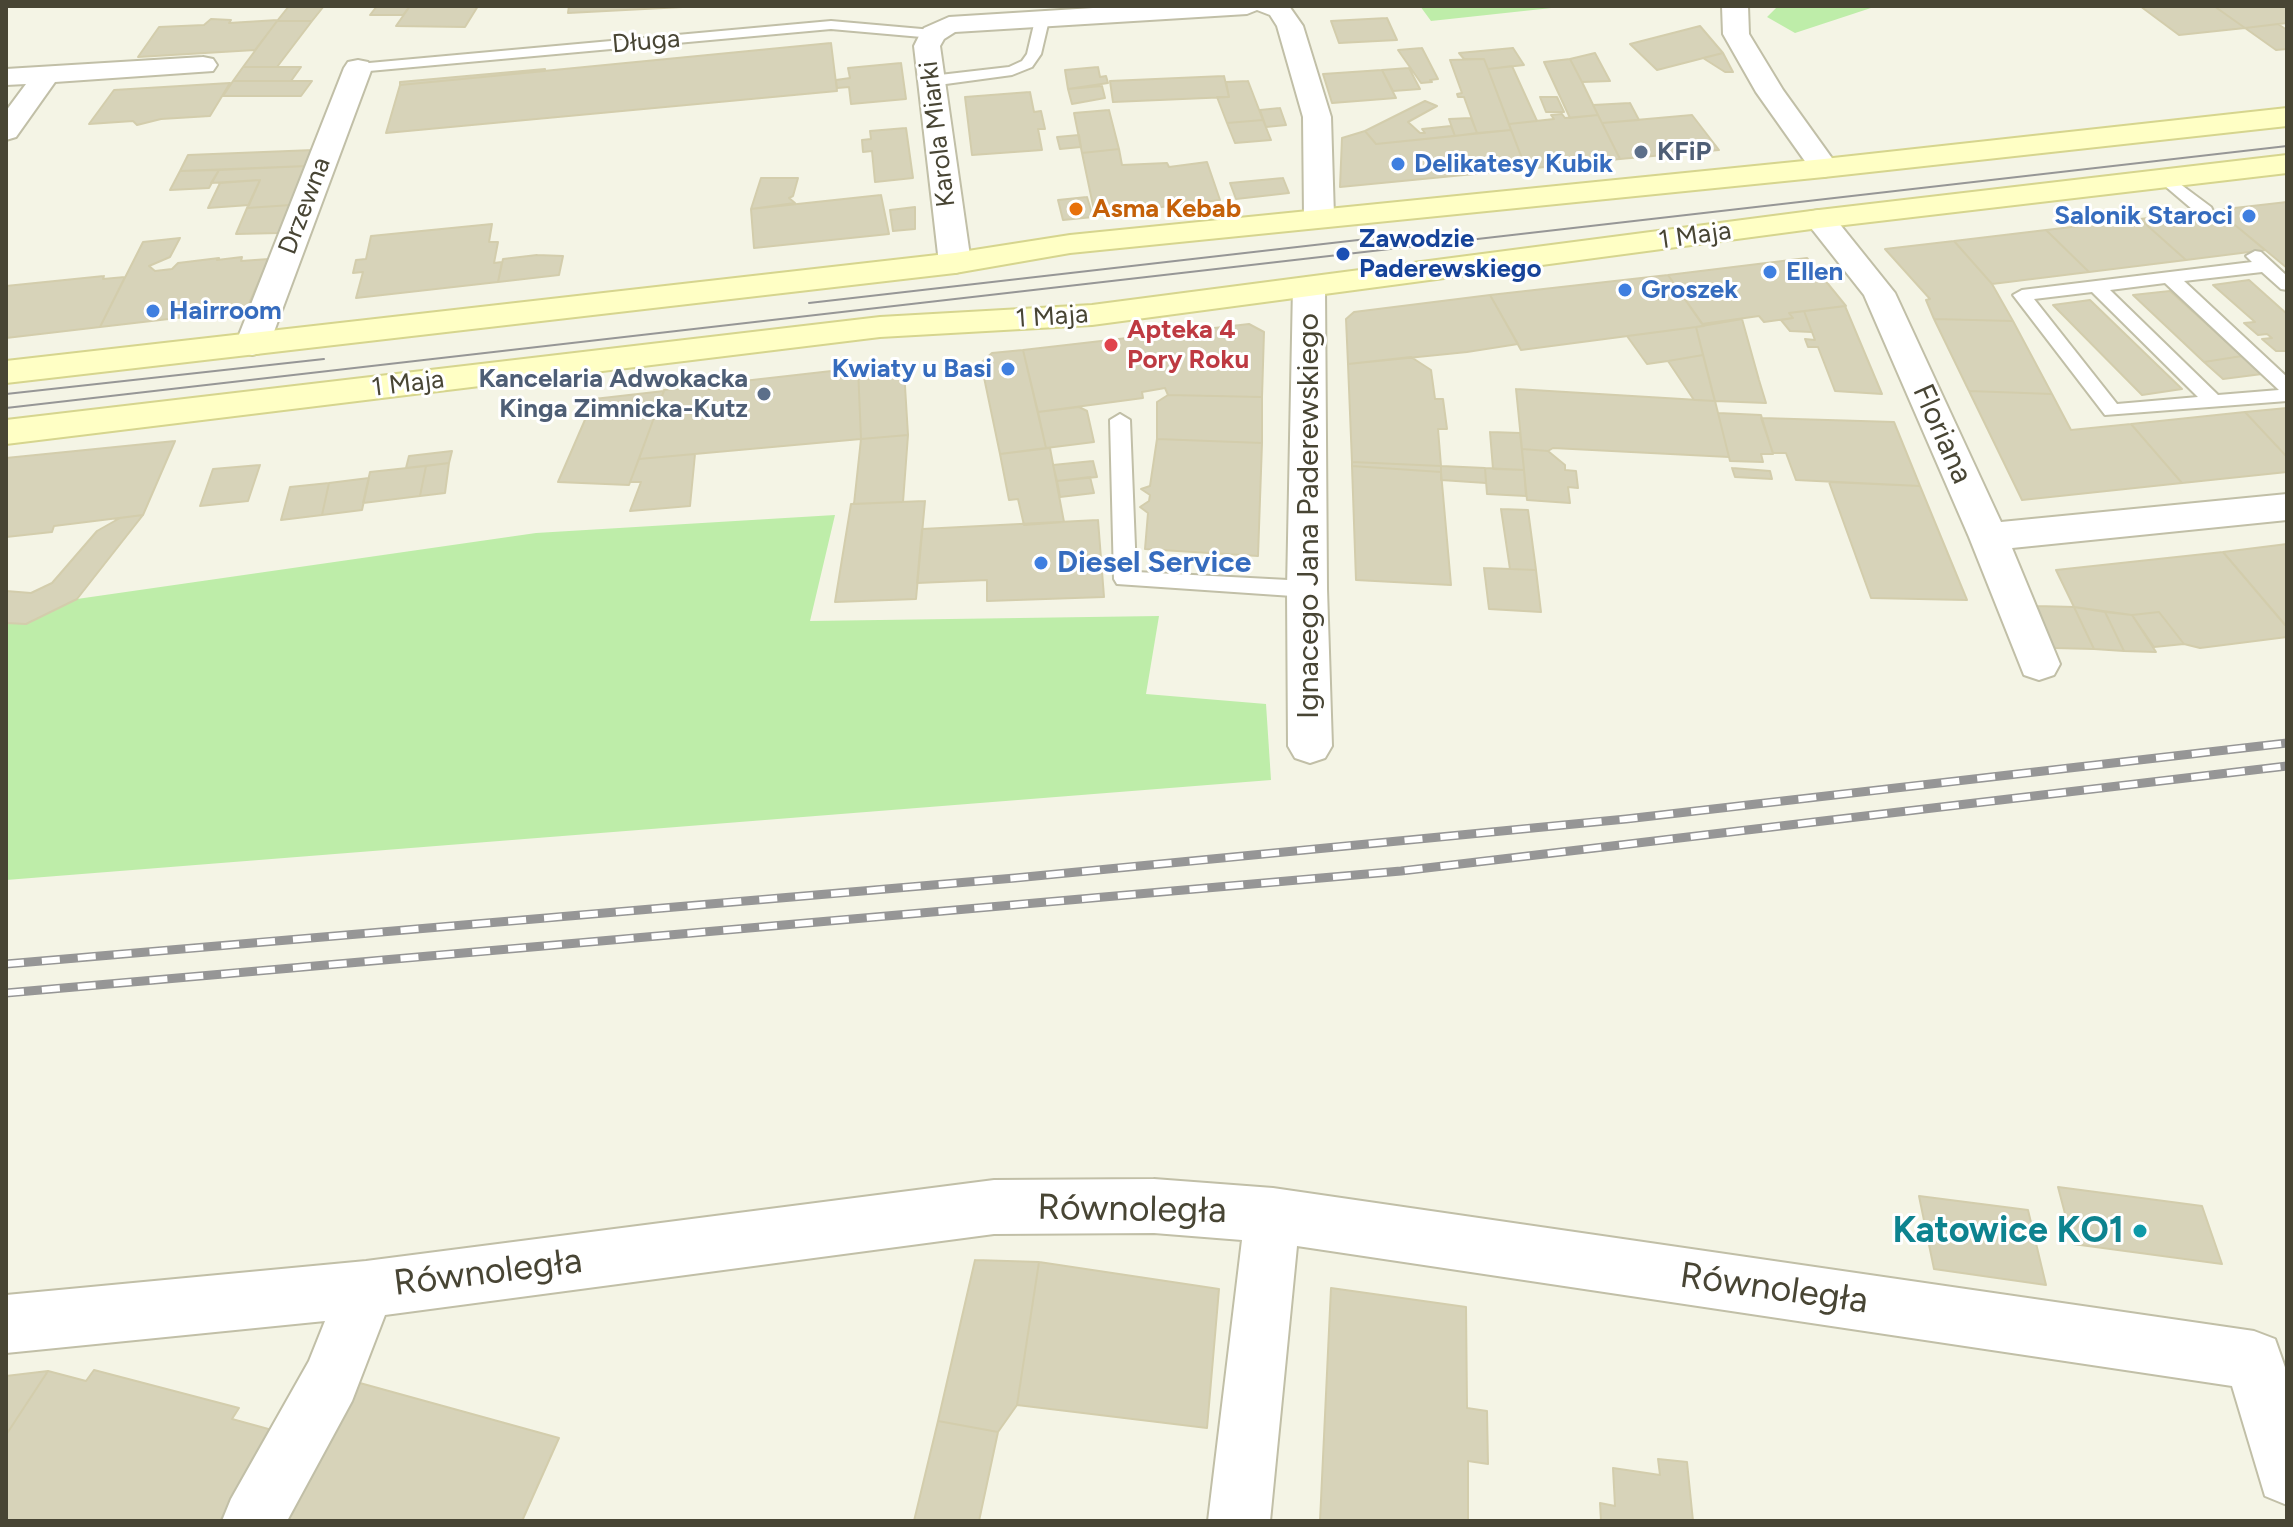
<!DOCTYPE html>
<meta charset="utf-8">
<style>
body{margin:0}
#map{position:relative;width:2293px;height:1527px;overflow:hidden;background:#f4f4e5;font-family:Figtree,sans-serif}
canvas{display:block}
.frame{position:absolute;inset:0;border:8px solid #484534;pointer-events:none}
</style>
<div id="map">
<canvas width="2293" height="1527"></canvas>
<div class="frame"></div>
</div>
<script>
const c = document.querySelector('canvas').getContext('2d');
c.lineJoin = 'round';
function fillPath(path, color) { c.fillStyle = color; c.fill(path, 'evenodd'); }
const shape = rows => new Path2D(rows.map(r => 'M' + r).join(''));
function trace(path, color, width, dash) { c.strokeStyle = color; c.lineWidth = width; c.lineCap = dash ? 'butt' : 'round'; c.setLineDash(dash || []); c.stroke(path); }
function label(font, color, halo, rows, align = 'center') {
  c.font = font + ' Figtree,sans-serif'; c.lineWidth = 6; c.setLineDash([]); c.textBaseline = 'middle'; c.strokeStyle = halo; c.fillStyle = color; for (const [text, x, y, turn = 0] of rows) {
    c.save(); c.translate(x, y); c.rotate((+turn || 0) * Math.PI / 180); c.textAlign = isNaN(turn) ? turn : align; if (halo) c.strokeText(text, 0, 0); c.fillText(text, 0, 0); c.restore();
  }
}
fillPath(shape([
 [1420,6,1570,6,1431,21],
 [1778,6,1877,6,1795,33,1767,17],
 [835,515,810,621,1159,616,1146,694,1266,704,1271,780,6,880,6,623,26,624,77,599,536,533]
]), '#beeda9');
const building = shape([
 [289,6,324,6,312,21,277,21,289,6],
 [377,6,410,6,403,15,370,15,377,6],
 [410,6,478,6,465,27,396,26,410,6],
 [569,6,702,6,568,13,569,6],
 [2140,6,2214,6,2245,28,2179,35,2140,6],
 [2214,6,2287,6,2287,23,2245,28,2214,6],
 [1387,18,1397,40,1339,43,1331,21,1387,18],
 [211,19,231,20,229,23,278,20,255,50,138,57,159,27,204,25,211,19],
 [277,21,312,21,277,67,243,67,277,21],
 [2278,24,2287,30,2287,49,2276,50,2245,28,2278,24],
 [1700,26,1723,53,1657,70,1630,44,1700,26],
 [831,43,837,91,386,133,400,85,831,43],
 [1422,48,1438,79,1430,80,1432,82,1421,83,1398,50,1422,48],
 [1513,48,1524,65,1488,69,1484,59,1464,59,1459,53,1513,48],
 [1595,53,1610,81,1582,82,1570,59,1595,53],
 [1723,53,1733,72,1725,72,1703,58,1723,53],
 [1484,59,1488,69,1511,130,1477,133,1464,97,1458,97,1457,94,1462,93,1450,60,1484,59],
 [1570,59,1582,82,1598,115,1570,118,1544,62,1570,59],
 [901,63,906,99,851,104,849,87,837,88,836,80,850,78,848,68,901,63],
 [1512,66,1537,121,1509,124,1488,69,1512,66],
 [243,67,301,67,291,81,233,81,243,67],
 [1098,67,1100,77,1106,76,1108,83,1068,89,1065,70,1098,67],
 [1409,68,1420,89,1393,91,1382,70,1409,68],
 [545,69,545,71,400,85,400,82,545,69],
 [1382,70,1396,98,1332,103,1323,74,1382,70],
 [1224,76,1229,97,1113,102,1110,81,1224,76],
 [233,81,312,81,301,96,223,96,233,81],
 [1248,81,1263,120,1227,123,1217,97,1229,97,1226,82,1248,81],
 [230,83,210,116,161,119,137,125,133,121,89,124,114,90,230,83],
 [1102,86,1105,98,1072,104,1068,89,1102,86],
 [1030,92,1034,112,1041,111,1045,129,1038,129,1042,150,972,155,965,97,1030,92],
 [1540,97,1557,97,1564,112,1546,112,1540,97],
 [1425,101,1437,106,1408,122,1420,133,1425,133,1422,129,1451,126,1455,136,1376,144,1365,131,1425,101],
 [1630,103,1639,120,1602,123,1593,105,1630,103],
 [1280,108,1286,125,1266,127,1260,110,1280,108],
 [1109,110,1119,149,1082,153,1074,113,1109,110],
 [1562,114,1565,118,1598,115,1620,159,1526,169,1509,124,1554,119,1551,115,1562,114],
 [1692,115,1719,150,1620,159,1602,123,1692,115],
 [1471,118,1477,133,1455,136,1449,119,1471,118],
 [1263,120,1271,140,1235,143,1227,123,1263,120],
 [906,128,913,178,875,182,872,151,863,152,862,140,871,139,870,131,906,128],
 [1511,130,1526,169,1340,187,1342,138,1365,131,1376,144,1511,130],
 [1079,135,1081,147,1060,149,1057,137,1079,135],
 [1119,149,1122,165,1167,163,1169,167,1207,162,1220,200,1095,215,1082,153,1119,149],
 [314,150,307,166,180,171,188,155,314,150],
 [307,166,291,205,247,208,260,180,211,183,219,170,307,166],
 [219,170,209,188,170,190,180,171,219,170],
 [761,178,798,178,793,196,789,198,795,203,751,209,761,178],
 [1283,178,1289,193,1236,199,1230,183,1283,178],
 [260,180,249,205,208,208,220,183,260,180],
 [881,195,889,234,754,248,751,209,881,195],
 [1087,197,1093,217,1063,220,1058,200,1087,197],
 [2287,202,2287,268,2217,210,2287,202],
 [291,205,279,233,236,234,247,208,291,205],
 [915,207,915,229,893,231,890,210,915,207],
 [2217,210,2265,250,2186,260,2140,219,2217,210],
 [2140,219,2186,260,2089,272,2046,230,2140,219],
 [492,224,489,242,498,242,494,263,502,262,498,282,356,298,363,272,353,273,356,260,366,259,371,236,492,224],
 [2046,230,2089,272,1992,284,1954,241,2046,230],
 [180,238,170,257,149,266,155,271,172,269,178,263,219,258,217,260,242,257,241,261,269,259,246,310,100,327,143,242,180,238],
 [1954,241,1992,284,2013,321,1934,319,1926,300,1930,299,1885,249,1954,241],
 [537,255,563,256,559,275,498,282,503,259,537,255],
 [1807,258,1846,306,1789,313,1793,318,1764,322,1759,316,1702,324,1668,275,1807,258],
 [1668,275,1704,326,1521,350,1490,295,1668,275],
 [104,276,103,279,125,277,100,327,6,338,6,286,104,276],
 [2249,280,2287,314,2287,351,2276,351,2262,339,2272,338,2267,334,2258,335,2244,323,2255,322,2213,285,2249,280],
 [2170,291,2242,356,2204,362,2133,295,2170,291],
 [1490,295,1518,344,1467,352,1348,364,1346,319,1354,312,1490,295],
 [2090,300,2182,389,2142,395,2053,305,2090,300],
 [1845,306,1882,394,1835,391,1818,347,1808,347,1805,339,1815,340,1804,311,1845,306],
 [1804,311,1812,332,1790,331,1781,320,1793,318,1789,313,1804,311],
 [1742,319,1759,380,1766,403,1715,401,1696,327,1742,319],
 [1934,319,2013,321,2052,394,1969,391,1934,319],
 [1249,324,1264,332,1262,397,1168,395,1165,388,1142,392,1143,398,1038,412,1023,350,1249,324],
 [1696,327,1703,355,1668,361,1647,364,1627,336,1696,327],
 [1023,350,1046,448,1000,454,981,363,992,353,1023,350],
 [1703,355,1714,398,1715,401,1694,400,1668,361,1703,355],
 [2242,356,2262,374,2223,379,2204,362,2242,356],
 [1411,357,1431,370,1435,399,1443,399,1447,429,1438,429,1441,466,1352,462,1348,364,1411,357],
 [891,364,904,370,908,435,861,439,858,368,891,364],
 [858,368,861,439,639,459,664,390,858,368],
 [1516,389,1715,401,1729,457,1553,448,1548,451,1522,449,1516,389],
 [664,391,629,485,558,482,594,399,664,391],
 [1969,391,2052,394,2071,430,2131,424,2182,483,2022,500,1969,391],
 [1168,395,1262,397,1262,443,1157,439,1157,402,1168,395],
 [1079,407,1087,411,1094,442,1046,448,1038,412,1079,407],
 [2287,408,2287,457,2245,412,2287,408],
 [2245,412,2287,457,2287,472,2182,483,2131,424,2245,412],
 [1718,413,1761,415,1773,454,1761,454,1763,462,1730,461,1718,413],
 [1761,418,1894,422,1920,486,1796,480,1786,453,1773,453,1761,418],
 [1490,432,1520,433,1524,470,1493,469,1490,432],
 [908,435,903,502,854,504,861,439,908,435],
 [1157,439,1262,443,1258,556,1145,549,1148,513,1140,507,1149,501,1150,495,1141,489,1150,486,1157,439],
 [175,441,143,515,54,526,52,532,6,537,6,458,175,441],
 [1050,448,1064,522,1024,525,1018,499,1009,500,1000,454,1050,448],
 [1522,449,1548,451,1565,465,1565,470,1576,471,1578,488,1568,487,1570,503,1527,500,1522,449],
 [452,451,449,463,406,468,409,456,452,451],
 [695,454,690,506,630,511,641,482,630,482,639,459,695,454],
 [1093,461,1097,477,1057,481,1053,465,1093,461],
 [1352,462,1441,466,1441,472,1352,466,1352,462],
 [449,463,445,493,420,496,426,466,449,463],
 [260,465,248,501,200,506,213,469,260,465],
 [426,466,420,496,363,503,370,472,426,466],
 [1352,466,1441,472,1451,585,1356,580,1352,466],
 [1441,466,1485,468,1486,483,1441,480,1441,466],
 [1485,468,1524,470,1526,496,1487,494,1485,468],
 [1732,468,1770,471,1772,479,1735,477,1732,468],
 [1090,477,1094,493,1060,497,1057,481,1090,477],
 [369,478,362,510,322,515,329,483,369,478],
 [1829,482,1920,486,1967,600,1871,598,1829,482],
 [329,483,322,515,281,520,290,487,329,483],
 [925,501,916,599,835,602,851,504,925,501],
 [1501,509,1528,510,1536,570,1510,569,1501,509],
 [143,515,77,599,26,624,6,623,6,591,31,593,52,583,97,531,120,518,143,515],
 [1098,520,1104,597,987,601,987,580,917,583,922,529,1098,520],
 [2287,544,2287,624,2285,625,2223,552,2287,544],
 [2223,552,2287,627,2287,637,2200,648,2184,644,2159,612,2132,615,2074,607,2056,570,2223,552],
 [1484,568,1536,570,1541,612,1489,609,1484,568],
 [2036,606,2074,607,2094,649,2054,648,2036,606],
 [2074,607,2105,612,2124,651,2094,649,2074,607],
 [2105,612,2132,615,2156,652,2124,651,2105,612],
 [2159,612,2184,644,2154,647,2132,615,2159,612],
 [2058,1187,2202,1206,2222,1264,2073,1244,2058,1187],
 [1919,1196,2028,1210,2046,1285,1934,1269,1919,1196],
 [975,1260,1039,1262,1017,1405,998,1432,938,1421,975,1260],
 [1039,1262,1219,1289,1207,1428,1017,1405,1039,1262],
 [1331,1288,1466,1307,1467,1408,1487,1411,1488,1464,1468,1461,1468,1521,1320,1521,1331,1288],
 [94,1370,239,1408,232,1419,272,1430,220,1521,6,1521,6,1435,48,1371,86,1381,94,1370],
 [48,1371,6,1435,6,1376,48,1371],
 [349,1380,559,1438,522,1521,273,1521,349,1380],
 [938,1421,998,1432,979,1521,914,1521,938,1421],
 [1658,1459,1687,1462,1693,1521,1601,1521,1600,1503,1615,1506,1613,1468,1660,1475,1658,1459]
]);
fillPath(building, '#d7d3b9');
trace(building, '#d3cdac', 2);
const lane = shape([
 [1042,16,1049,20,1041,54,1032,67,1012,75,931,86,923,81,931,76,1009,67,1022,61,1027,54,1035,20,1042,16],
 [831,21,933,30,940,34,933,38,831,29,358,72,351,68,358,64,831,21],
 [2164,172,2211,207,2213,211,2211,215,2199,215,2158,180,2158,174,2164,172],
 [2255,251,2261,252,2287,276,2287,290,2281,289,2262,272,2184,281,2287,377,2287,401,2105,415,2013,295,2022,290,2252,262,2246,256,2255,251],
 [2165,283,2279,390,2218,395,2110,290,2165,283],
 [2092,292,2198,397,2117,404,2034,299,2092,292],
 [1120,414,1130,420,1136,572,1307,581,1315,583,1318,589,1315,595,1307,597,1117,584,1114,579,1110,420,1120,414]
]);
const street = shape([
 [1125,6,1289,6,1303,26,1331,117,1334,217,1330,224,1319,226,1308,224,1304,217,1303,117,1277,26,1270,15,1257,10,1247,14,955,32,944,39,940,46,971,263,966,270,955,273,944,270,939,263,914,46,920,34,924,28,949,17,1125,6],
 [1722,6,1748,6,1749,34,1783,90,1839,168,1834,174,1824,177,1814,174,1756,92,1723,34,1722,6],
 [203,57,213,59,217,65,213,71,55,82,16,137,6,140,6,111,26,84,6,85,6,69,203,57],
 [358,60,368,62,372,68,269,345,264,352,252,355,240,352,235,345,344,68,348,62,358,60],
 [1819,210,1830,212,1895,293,2001,522,2287,494,2287,520,2012,548,2060,664,2054,675,2039,680,2024,675,1969,537,1864,295,1804,219,1808,212,1819,210],
 [1309,277,1321,280,1325,287,1327,589,1332,746,1325,758,1310,763,1295,758,1288,746,1287,589,1293,287,1297,280,1309,277],
 [1154,1179,1273,1188,2254,1331,2275,1339,2287,1373,2287,1505,2265,1496,2232,1386,1297,1246,1270,1521,1208,1521,1242,1240,1154,1233,994,1234,385,1315,352,1401,287,1521,222,1521,231,1499,309,1361,325,1321,6,1353,6,1295,366,1261,994,1180,1154,1179]
]);
const secondary = shape([
 [2287,108,2287,126,1824,177,1070,253,955,273,6,383,6,361,955,253,1070,235,1824,159,2287,108],
 [2287,155,2287,173,1819,228,1092,325,880,337,6,444,6,420,880,317,1092,305,1819,210,2287,155]
]);
trace(lane, '#c1bfa7', 4);
trace(street, '#c1bfa7', 4);
trace(secondary, '#d6d58e', 4);
fillPath(lane, '#fff');
fillPath(street, '#fff');
fillPath(secondary, '#ffffc5');
trace(shape([
 [809,303,1393,236],
 [6,394,324,359],
 [6,408,2287,146]
]), '#969696', 2);
const rail = shape([
 [6,964,1015,878,1626,819,2287,743],
 [6,993,1401,871,2287,766]
]);
trace(rail, '#969696', 9);
trace(rail, '#fff', 6, [18]);
for (const [x, y, r, color] of [
 [1641,152,8,"#5c6f8a"],
 [1398,164,8,"#3f7fe0"],
 [1076,209,8,"#e8710a"],
 [2249,216,8,"#3f7fe0"],
 [1343,254,8,"#1a4fb4"],
 [1770,272,8,"#3f7fe0"],
 [1625,290,8,"#3f7fe0"],
 [153,311,8,"#3f7fe0"],
 [1111,345,8,"#e0444e"],
 [1008,369,8,"#3f7fe0"],
 [764,394,8,"#5c6f8a"],
 [1041,563,8,"#3f7fe0"],
 [2140,1231,8,"#0f9aa8"]
]) { const dot = new Path2D(); dot.arc(x, y, r, 0, 2 * Math.PI); c.fillStyle = color; c.fill(dot); trace(dot, '#fff', 3); }
label('26px', '#484534', '#fff', [
 ["Długa",646,42,-5],
 ["Karola Miarki",938,134,-97],
 ["Drzewna",305,206,-69],
 ["1 Maja",1695,236,-8],
 ["1 Maja",1052,317,-4],
 ["1 Maja",408,384,-7]
]);
label('bold 26px', '#4e5e75', '#fff', [
 ["KFiP",1657,152],
 ["Kancelaria Adwokacka",748,379,"right"],
 ["Kinga Zimnicka-Kutz",748,409,"right"]
], 'left');
label('bold 26px', '#366cbe', '#fff', [
 ["Delikatesy Kubik",1414,164],
 ["Salonik Staroci",2233,216,"right"],
 ["Ellen",1786,272],
 ["Groszek",1641,290],
 ["Hairroom",169,311],
 ["Kwiaty u Basi",992,369,"right"]
], 'left');
label('bold 26px', '#c56008', '#fff', [
 ["Asma Kebab",1092,209]
], 'left');
label('bold 26px', '#164399', '#fff', [
 ["Zawodzie",1359,239],
 ["Paderewskiego",1359,269]
], 'left');
label('bold 26px', '#be3a42', '#fff', [
 ["Apteka 4",1127,330],
 ["Pory Roku",1127,360]
], 'left');
label('30px', '#484534', '#fff', [
 ["Floriana",1942,434,66],
 ["Ignacego Jana Paderewskiego",1309,516,-90]
]);
label('bold 30px', '#366cbe', '#fff', [
 ["Diesel Service",1057,563]
], 'left');
label('36px', '#484534', '#fff', [
 ["Równoległa",1132,1210,1],
 ["Równoległa",488,1273,-7],
 ["Równoległa",1774,1289,8]
]);
label('bold 36px', '#0d838f', '#fff', [
 ["Katowice KO1",2124,1231]
], 'right');
</script>
